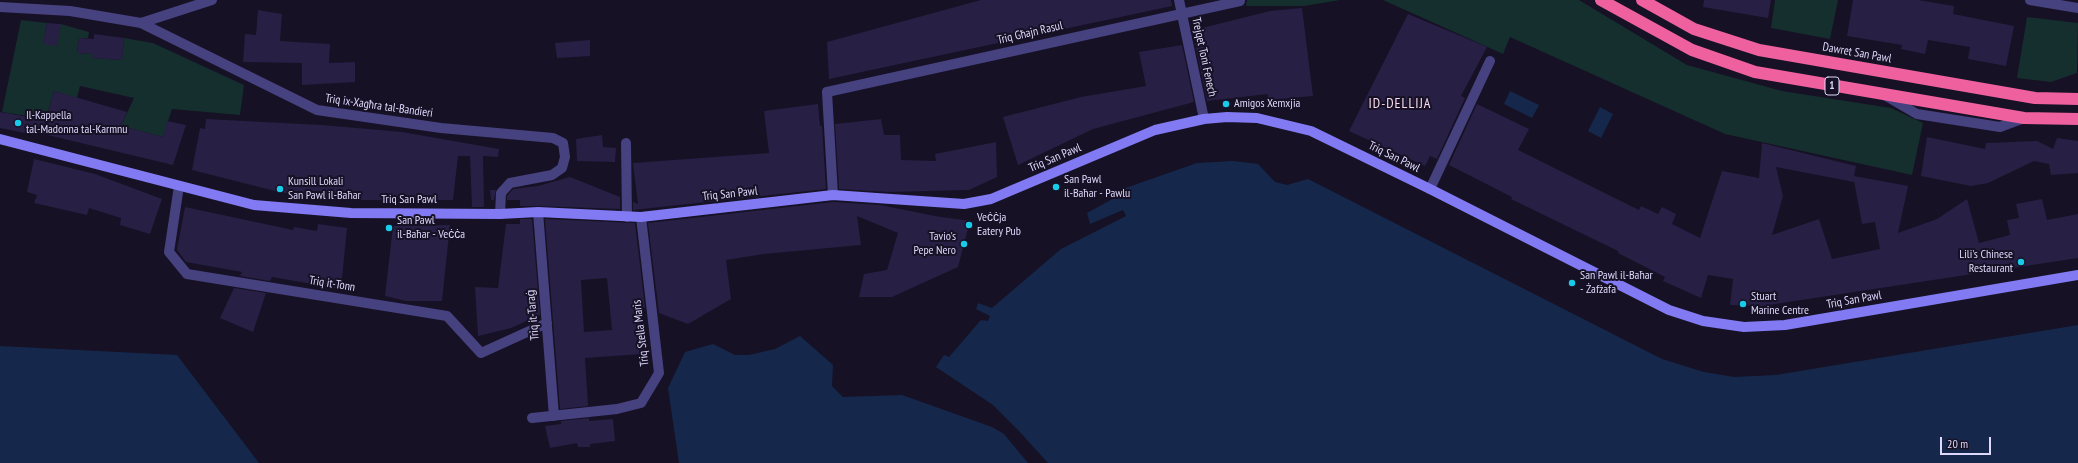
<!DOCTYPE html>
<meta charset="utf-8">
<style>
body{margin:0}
#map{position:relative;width:2078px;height:463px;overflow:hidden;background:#161125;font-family:"PT Sans Narrow",sans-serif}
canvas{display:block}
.scale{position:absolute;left:1940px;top:437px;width:51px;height:18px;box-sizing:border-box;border:2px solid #ded9fb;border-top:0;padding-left:5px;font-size:12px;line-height:14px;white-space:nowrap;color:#ded9fb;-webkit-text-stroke:3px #161125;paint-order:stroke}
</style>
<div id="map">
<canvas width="2078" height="463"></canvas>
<div class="scale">20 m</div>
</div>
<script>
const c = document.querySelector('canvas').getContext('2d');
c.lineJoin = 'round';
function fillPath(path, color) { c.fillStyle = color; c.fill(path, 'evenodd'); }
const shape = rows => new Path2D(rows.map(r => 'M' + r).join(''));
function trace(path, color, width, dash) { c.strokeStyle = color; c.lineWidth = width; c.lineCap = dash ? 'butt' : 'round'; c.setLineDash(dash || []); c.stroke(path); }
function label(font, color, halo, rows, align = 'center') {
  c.font = font + ' "PT Sans Narrow",sans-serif'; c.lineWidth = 4; c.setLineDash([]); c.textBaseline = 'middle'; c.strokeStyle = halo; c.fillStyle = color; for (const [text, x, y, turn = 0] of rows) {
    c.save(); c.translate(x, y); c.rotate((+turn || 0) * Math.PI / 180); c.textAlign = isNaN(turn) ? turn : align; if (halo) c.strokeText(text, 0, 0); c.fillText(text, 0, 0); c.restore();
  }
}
fillPath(shape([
 [1247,0,1340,0,1304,6,1246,6],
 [1383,0,1579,0,1687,65,1782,91,1891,108,1923,123,1912,175,1725,134,1510,37,1503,54],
 [1775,0,1838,0,1830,39,1771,28],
 [2027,17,2078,23,2077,73,2051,82,2017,78],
 [21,20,47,23,43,44,61,24,89,32,88,38,79,38,77,53,93,54,93,58,122,60,124,38,153,43,244,85,240,115,172,109,163,137,121,126,134,98,80,86,77,98,54,91,46,119,2,112]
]), '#152e2e');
fillPath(shape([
 [1510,91,1539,105,1532,118,1504,104],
 [1600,107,1613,114,1601,138,1588,131],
 [1233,161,1258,164,1275,182,1287,185,1308,179,1662,359,1704,372,1734,377,1776,375,2078,325,2078,463,1048,463,1019,431,993,405,936,367,944,355,949,357,981,320,988,321,990,316,976,309,978,303,992,308,1061,249,1126,216,1123,210,1090,224,1087,213,1118,196,1117,191,1197,163],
 [800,336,833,365,832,386,843,397,902,395,992,427,1004,434,1028,463,679,463,668,388,685,352,713,344,735,355,749,355,775,349],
 [0,346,177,355,259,463,0,463]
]), '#15284b');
fillPath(shape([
 [981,0,1171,0,1172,6,829,79,827,42],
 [1704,0,1771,0,1768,18,1703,7],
 [1853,0,1918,0,1954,6,1953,14,2014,26,2006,66,1968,59,1970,47,1928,40,1925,54,1901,49,1902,45,1847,36],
 [1302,8,1313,96,1268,100,1268,94,1207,101,1195,43,1197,42,1194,30,1270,11],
 [258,10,282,14,280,41,330,44,329,63,355,62,355,82,302,85,302,63,243,62,245,34,256,35],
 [1408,14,1487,47,1461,96,1465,98,1437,159,1430,156,1425,166,1349,131],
 [47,23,61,24,57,46,43,44],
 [94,34,124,38,122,60,92,58,93,54,77,53,79,38,94,39],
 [590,40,590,56,557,58,555,43],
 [1182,45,1194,102,1093,129,1018,165,1003,117,1081,97,1146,86,1139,52],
 [54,91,127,112,121,126,163,137,167,121,186,125,173,165,35,132,35,135,0,128,0,112,46,120],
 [818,104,820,126,822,126,826,189,633,210,633,202,638,204,633,163,769,153,764,111],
 [1477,104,1529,129,1518,150,1639,210,1641,206,1658,214,1662,207,1676,214,1672,224,1700,238,1722,171,1759,178,1762,143,1856,166,1854,176,1908,186,1898,233,1937,219,1967,199,1979,243,2010,235,2007,220,2019,218,2016,204,2042,199,2047,220,2078,214,2078,258,1762,306,1730,305,1733,279,1708,275,1701,298,1663,281,1665,277,1618,253,1618,251,1511,199,1512,197,1449,165],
 [1776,167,1854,182,1854,181,1862,224,1875,222,1880,249,1832,259,1819,219,1772,235,1783,196],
 [206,119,322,125,402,132,499,149,498,157,483,156,484,207,472,207,470,156,458,156,453,200,320,200,271,190,192,170,200,128,205,129],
 [881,119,884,135,900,135,901,160,936,161,935,154,996,142,997,177,969,190,888,192,839,189,835,124],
 [602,135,603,147,616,148,615,162,577,161,576,139],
 [1927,137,1985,149,1986,143,2037,141,2053,149,2057,138,2078,141,2078,173,2051,175,2049,164,2034,161,1988,183,1971,186,1921,176],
 [34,159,95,174,162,199,150,234,120,225,121,218,89,208,87,215,34,203,37,195,27,192],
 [570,177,620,197,620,209,538,206,520,206,520,200,507,200,507,196,513,189,538,186],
 [490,190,496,190,494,200,491,200],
 [833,202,880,205,935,216,970,221,958,267,892,297,859,297,864,274,887,270,898,233,857,216,861,245,764,254,726,260,731,299,688,324,659,313,648,223],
 [185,207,293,230,294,227,317,231,318,224,347,228,341,289,272,277,270,281,240,276,242,272,186,262,177,250],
 [520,219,532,219,540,315,511,328,478,336,475,287,498,288,506,224,520,224],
 [545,219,635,223,645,308,640,306,642,354,585,358,588,406,560,409],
 [607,278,612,330,584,332,581,280],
 [450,225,442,301,406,301,385,296,393,226],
 [234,288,266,293,253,332,220,318],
 [589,418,589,421,613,419,615,441,590,444,590,447,578,447,577,443,550,448,545,426,561,424,561,421]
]), '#281f44');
trace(shape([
 [1179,0,1204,119],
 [2030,0,2078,8],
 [0,7,70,11,141,23,317,110,441,128,553,138,563,143,565,157,562,168,552,175,510,183,501,193,500,214],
 [141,23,212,0],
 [1886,96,1917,114,2000,127,2024,118],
 [626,143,627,217],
 [179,186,169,252,187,274,447,316,481,353,547,323],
 [1430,189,1490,61],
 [833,195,827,92,1240,1],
 [538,212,554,416],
 [532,418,617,409,641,403,659,373,641,217]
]), '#46417f', 10);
trace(shape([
 [0,139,254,205,351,213,500,214,538,212,641,217,833,195,964,204,991,199,1155,130,1204,119,1227,117,1257,118,1311,131,1430,189,1669,310,1703,321,1744,327,1785,325,2078,275]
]), '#817af2', 10);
trace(shape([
 [1601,0,1692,50,1755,72,2024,118,2078,119],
 [1642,0,1694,29,1759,50,2035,98,2078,99]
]), '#ef609f', 12);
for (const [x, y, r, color] of [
 [1226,104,4,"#18cbe8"],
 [18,123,4,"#18cbe8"],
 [1056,187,4,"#18cbe8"],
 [280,189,4,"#18cbe8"],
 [969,225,4,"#18cbe8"],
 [389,228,4,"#18cbe8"],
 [964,244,4,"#18cbe8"],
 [2021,262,4,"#18cbe8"],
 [1572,283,4,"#18cbe8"],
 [1743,304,4,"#18cbe8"]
]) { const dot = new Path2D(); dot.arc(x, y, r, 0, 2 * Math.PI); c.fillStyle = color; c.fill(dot); trace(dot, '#161125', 1.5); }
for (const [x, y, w] of [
 [1832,86,14]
]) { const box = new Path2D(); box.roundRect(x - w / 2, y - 9, w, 18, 3); c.fillStyle = '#161125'; c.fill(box); trace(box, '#ded9fb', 1); }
label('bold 11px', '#ded9fb', null, [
 ["1",1832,86]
]);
label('12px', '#ded9fb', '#161125', [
 ["Triq Għajn Rasul",1030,33,-13],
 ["Dawret San Pawl",1857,53,10],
 ["Trejqet Toni Fenech",1204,57,78],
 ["Triq ix-Xagħra tal-Bandieri",379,106,8],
 ["Triq San Pawl",1394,157,26],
 ["Triq San Pawl",1055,158,-23],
 ["Triq San Pawl",730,194,-6],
 ["Triq San Pawl",409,200],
 ["Triq it-Tonn",332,284,9],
 ["Triq San Pawl",1854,300,-10],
 ["Triq it-Taraġ",533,315,-95],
 ["Triq Stella Maris",641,333,-97]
]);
label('12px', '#ded9fb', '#161125', [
 ["Amigos Xemxjia",1234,104],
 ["Il-Kappella",26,116],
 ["tal-Madonna tal-Karmnu",26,130],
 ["San Pawl",1064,180],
 ["il-Baħar - Pawlu",1064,194],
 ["Kunsill Lokali",288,182],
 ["San Pawl il-Baħar",288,196],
 ["Veċċja",977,218],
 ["Eatery Pub",977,232],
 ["San Pawl",397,221],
 ["il-Baħar - Veċċa",397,235],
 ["Tavio's",956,237,"right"],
 ["Pepe Nero",956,251,"right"],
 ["Lili's Chinese",2013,255,"right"],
 ["Restaurant",2013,269,"right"],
 ["San Pawl il-Baħar",1580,276],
 ["- Żafżafa",1580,290],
 ["Stuart",1751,297],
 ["Marine Centre",1751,311]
], 'left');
c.letterSpacing = '1px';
label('14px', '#fbdbee', '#161125', [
 ["ID-DELLIJA",1400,104]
]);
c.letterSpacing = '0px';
</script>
